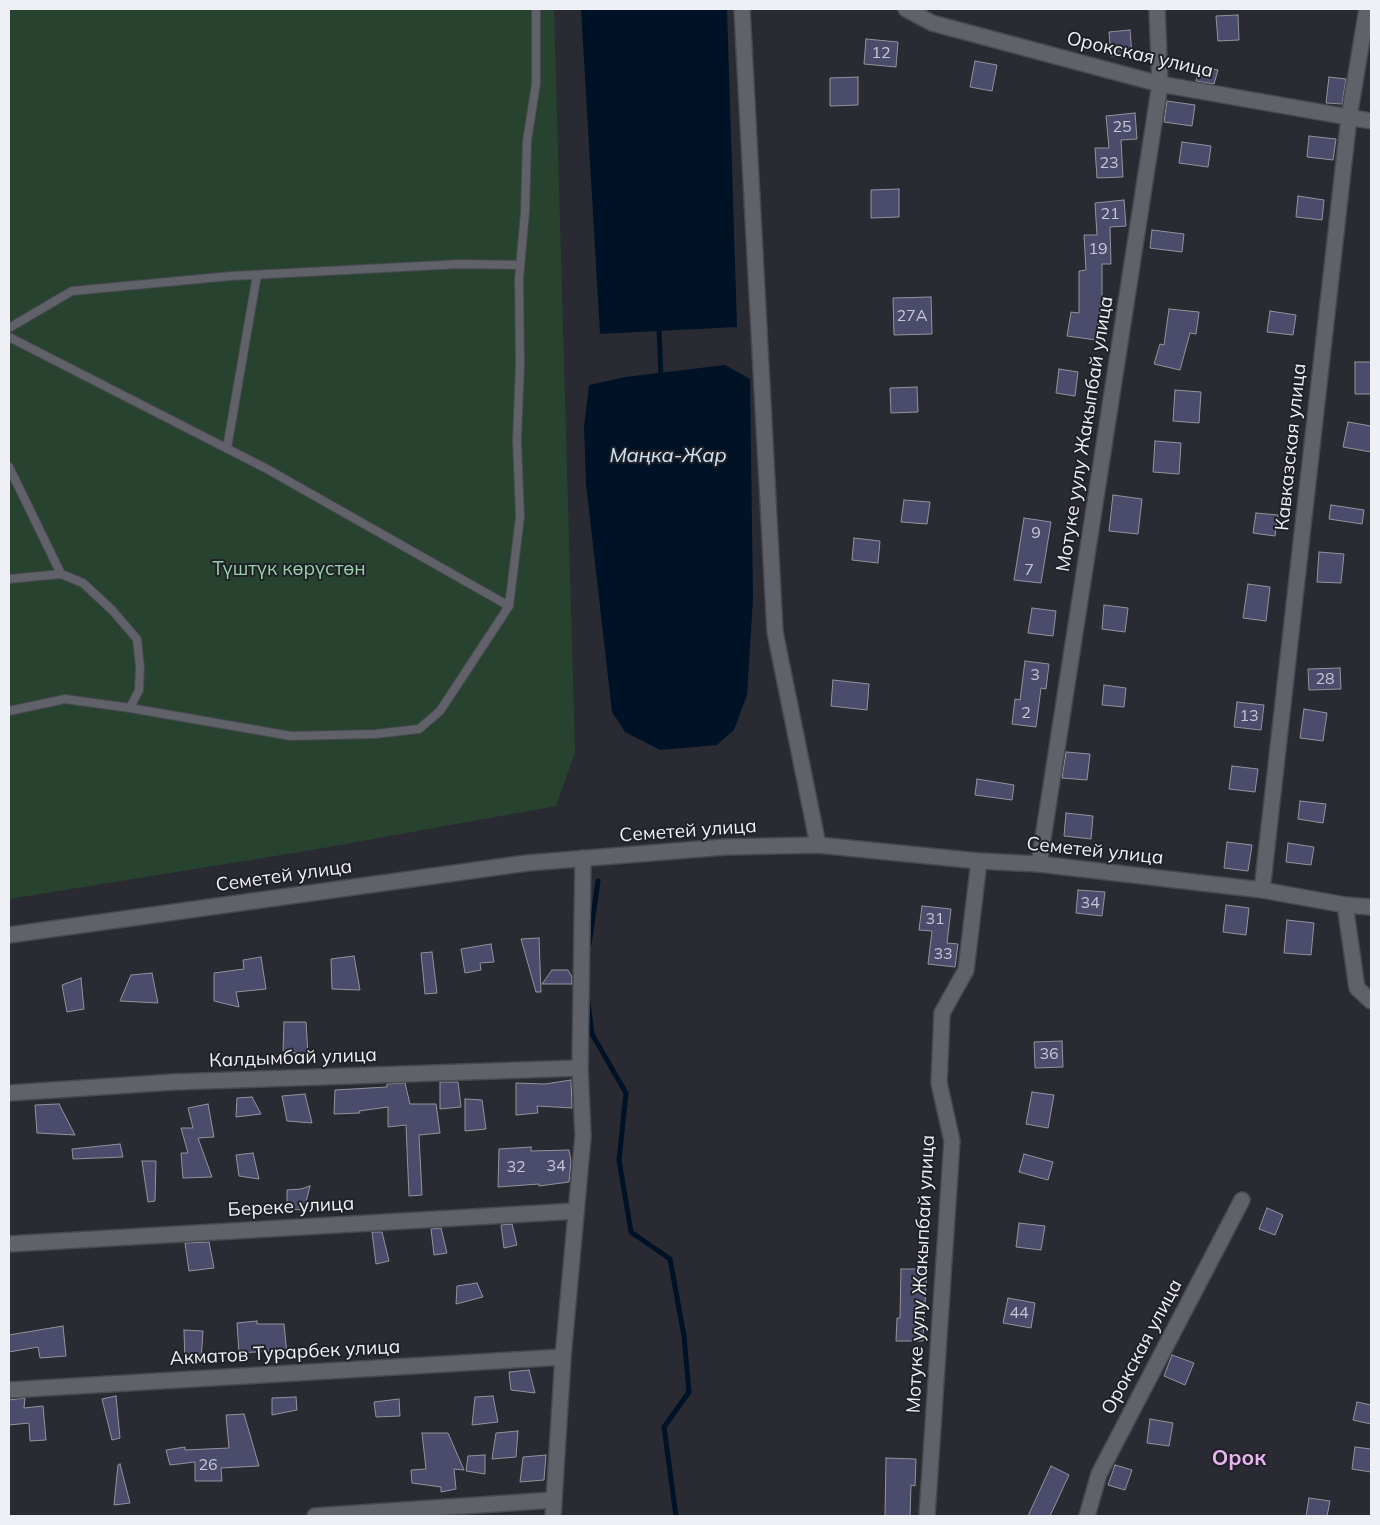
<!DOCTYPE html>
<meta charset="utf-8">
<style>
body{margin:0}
#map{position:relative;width:1380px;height:1525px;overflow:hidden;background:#2a2b32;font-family:Mulish,sans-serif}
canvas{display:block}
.frame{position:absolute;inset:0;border:10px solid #eff0f5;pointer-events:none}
</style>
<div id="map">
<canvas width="1380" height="1525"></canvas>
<div class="frame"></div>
</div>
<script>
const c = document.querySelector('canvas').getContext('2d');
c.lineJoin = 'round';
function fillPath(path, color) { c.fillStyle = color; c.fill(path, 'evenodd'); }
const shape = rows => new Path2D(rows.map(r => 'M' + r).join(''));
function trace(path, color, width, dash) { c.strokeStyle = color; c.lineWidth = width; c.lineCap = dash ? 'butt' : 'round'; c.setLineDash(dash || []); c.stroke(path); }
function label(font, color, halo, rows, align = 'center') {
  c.font = font + ' Mulish,sans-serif'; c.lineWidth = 4; c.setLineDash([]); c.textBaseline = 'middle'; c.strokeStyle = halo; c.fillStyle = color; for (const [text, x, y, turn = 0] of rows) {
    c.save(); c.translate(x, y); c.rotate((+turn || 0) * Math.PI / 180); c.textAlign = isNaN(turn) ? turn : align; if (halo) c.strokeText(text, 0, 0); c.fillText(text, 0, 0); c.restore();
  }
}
fillPath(shape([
 [9,9,554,9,575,752,556,806,312,850,9,899]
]), '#274330');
fillPath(shape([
 [581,9,727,9,737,327,600,334],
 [725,365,750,379,753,599,747,695,734,730,717,745,660,750,625,732,612,712,586,484,584,427,589,385,625,377]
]), '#001226');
trace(shape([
 [659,327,661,378],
 [589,945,598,881],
 [588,1003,592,1034,626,1093,619,1160,631,1232,670,1259,684,1336,689,1392,664,1427,676,1516]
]), '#001226', 5);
const building = shape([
 [1238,15,1239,40,1218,41,1216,16,1238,15],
 [1130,30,1132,55,1111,56,1109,32,1130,30],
 [866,39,898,42,896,67,864,64,866,39],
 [975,61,997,65,992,91,970,87,975,61],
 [1199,66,1218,70,1214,84,1196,81,1199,66],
 [858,77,858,105,830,106,830,78,858,77],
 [1329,77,1346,79,1342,104,1326,103,1329,77],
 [1167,101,1195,105,1192,126,1164,122,1167,101],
 [1135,113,1137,139,1121,140,1123,177,1097,178,1095,148,1109,148,1106,116,1135,113],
 [1309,136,1336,139,1333,160,1307,157,1309,136],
 [1182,142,1211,146,1208,167,1179,163,1182,142],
 [899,189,899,217,871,218,871,190,899,189],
 [1298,196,1324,200,1322,220,1296,217,1298,196],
 [1124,200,1126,226,1110,227,1111,264,1102,264,1102,299,1096,340,1067,336,1071,312,1079,313,1079,271,1086,270,1084,235,1097,235,1095,203,1124,200],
 [1152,230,1184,234,1182,252,1150,248,1152,230],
 [931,297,932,334,894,335,893,298,931,297],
 [1169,309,1199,312,1196,334,1190,333,1180,370,1154,364,1160,344,1164,345,1169,309],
 [1270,311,1296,315,1293,335,1267,332,1270,311],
 [1355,362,1371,362,1371,394,1355,394,1355,362],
 [1059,369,1078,372,1075,396,1056,393,1059,369],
 [917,387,918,412,891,413,890,388,917,387],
 [1175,390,1201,392,1199,423,1173,421,1175,390],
 [1348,422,1371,426,1371,452,1343,447,1348,422],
 [1155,441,1181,443,1179,474,1153,472,1155,441],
 [1113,495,1142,499,1138,534,1109,531,1113,495],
 [904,500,930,502,927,524,901,522,904,500],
 [1331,505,1364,510,1362,524,1329,519,1331,505],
 [1256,513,1278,515,1275,536,1253,533,1256,513],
 [1024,518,1051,522,1041,583,1014,580,1024,518],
 [854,538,880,541,878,563,852,560,854,538],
 [1319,552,1344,554,1341,583,1317,582,1319,552],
 [1248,584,1270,587,1266,621,1243,618,1248,584],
 [1104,605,1128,608,1125,632,1102,629,1104,605],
 [1032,608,1056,611,1053,636,1028,633,1032,608],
 [1025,661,1049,664,1046,689,1041,688,1036,727,1012,724,1015,699,1020,700,1025,661],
 [1340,668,1341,689,1309,690,1308,669,1340,668],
 [833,680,869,684,867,710,831,706,833,680],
 [1104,685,1126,688,1124,707,1102,705,1104,685],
 [1237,702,1264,705,1261,730,1234,727,1237,702],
 [1304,709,1327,713,1323,741,1300,738,1304,709],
 [1066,752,1090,754,1087,780,1062,778,1066,752],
 [1232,766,1258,769,1255,792,1229,789,1232,766],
 [977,779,1014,785,1012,800,975,795,977,779],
 [1300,801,1326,804,1323,823,1298,819,1300,801],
 [1066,813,1093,816,1091,839,1064,836,1066,813],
 [1227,842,1252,845,1248,871,1224,868,1227,842],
 [1288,843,1314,847,1311,865,1286,862,1288,843],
 [1078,890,1105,892,1102,916,1076,913,1078,890],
 [1226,905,1249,908,1246,935,1223,932,1226,905],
 [922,906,951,909,947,943,958,944,955,967,928,964,932,931,919,930,922,906],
 [1287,920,1314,923,1311,955,1284,953,1287,920],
 [539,938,541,992,536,992,521,939,539,938],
 [491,944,494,962,480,963,481,970,465,973,461,949,491,944],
 [432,952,437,993,425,994,421,953,432,952],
 [354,956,360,990,332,989,331,959,354,956],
 [261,957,266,989,236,992,239,1007,214,1001,214,973,244,969,243,960,261,957],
 [552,970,568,970,572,977,572,984,542,984,552,970],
 [152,973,158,1003,120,1001,131,975,152,973],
 [81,978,84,1009,67,1012,62,985,81,978],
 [284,1022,306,1022,308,1055,283,1051,284,1022],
 [1062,1041,1063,1067,1035,1068,1034,1042,1062,1041],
 [571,1080,572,1108,537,1106,538,1113,516,1115,516,1083,545,1084,571,1080],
 [440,1082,458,1082,461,1107,440,1109,440,1082],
 [405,1083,410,1104,436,1104,440,1133,419,1135,422,1195,409,1196,406,1125,388,1127,388,1107,359,1111,360,1113,334,1114,335,1090,387,1087,387,1084,405,1083],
 [1032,1092,1054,1095,1048,1128,1026,1124,1032,1092],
 [305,1094,312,1123,287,1121,282,1096,305,1094],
 [252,1097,261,1114,236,1117,237,1098,252,1097],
 [465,1099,482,1100,486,1129,465,1131,465,1099],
 [59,1104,75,1135,37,1133,35,1105,59,1104],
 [208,1104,214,1137,198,1138,212,1177,183,1178,181,1153,188,1153,181,1128,193,1128,188,1108,208,1104],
 [120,1144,123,1157,73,1159,72,1149,120,1144],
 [531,1147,531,1151,569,1150,571,1161,569,1182,539,1186,539,1184,498,1187,499,1149,531,1147],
 [253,1153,259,1179,239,1176,236,1155,253,1153],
 [1024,1154,1053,1162,1048,1180,1019,1172,1024,1154],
 [142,1161,156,1161,155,1201,148,1202,142,1161],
 [310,1186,304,1210,287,1209,287,1190,301,1189,310,1186],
 [1267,1208,1283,1215,1275,1235,1259,1229,1267,1208],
 [1019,1223,1045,1226,1041,1250,1016,1247,1019,1223],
 [512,1224,517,1245,504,1248,501,1225,512,1224],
 [441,1228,447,1253,434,1255,431,1229,441,1228],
 [372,1232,382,1232,389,1261,376,1264,372,1232],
 [209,1242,214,1268,189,1271,185,1243,209,1242],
 [901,1269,927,1269,923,1341,896,1341,897,1318,900,1318,901,1269],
 [477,1283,483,1297,456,1304,457,1286,477,1283],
 [1008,1298,1035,1303,1031,1328,1003,1323,1008,1298],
 [257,1321,257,1324,284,1324,287,1354,272,1355,272,1351,239,1353,237,1323,257,1321],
 [63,1326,66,1356,40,1358,38,1347,9,1352,9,1335,63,1326],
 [184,1330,203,1331,201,1361,185,1363,184,1330],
 [1172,1355,1194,1363,1185,1385,1164,1376,1172,1355],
 [529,1370,535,1393,511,1390,509,1372,529,1370],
 [116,1396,120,1438,112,1440,102,1399,116,1396],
 [493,1396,498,1422,472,1425,475,1397,493,1396],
 [296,1397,297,1410,272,1415,272,1398,296,1397],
 [25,1398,24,1408,43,1406,46,1440,30,1441,29,1423,9,1425,9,1400,25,1398],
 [399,1399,400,1416,376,1417,374,1402,399,1399],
 [1357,1402,1371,1405,1371,1424,1353,1420,1357,1402],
 [244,1414,259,1466,221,1468,222,1481,195,1481,195,1462,170,1465,166,1450,185,1447,185,1450,229,1448,226,1415,244,1414],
 [1150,1419,1173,1423,1169,1446,1147,1443,1150,1419],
 [518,1431,516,1457,492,1459,496,1433,518,1431],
 [422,1433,448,1433,464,1470,454,1469,456,1489,441,1492,441,1487,412,1483,411,1470,426,1469,422,1433],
 [1355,1447,1371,1449,1371,1472,1352,1469,1355,1447],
 [485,1455,485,1474,466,1471,468,1456,485,1455],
 [546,1455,544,1480,520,1482,523,1457,546,1455],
 [886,1458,916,1459,915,1486,911,1485,910,1516,885,1516,886,1458],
 [120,1464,130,1503,114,1505,118,1465,120,1464],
 [1115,1465,1132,1470,1125,1490,1108,1485,1115,1465],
 [1051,1466,1069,1475,1050,1516,1028,1516,1051,1466],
 [1309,1498,1330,1501,1327,1516,1306,1516,1309,1498]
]);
fillPath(building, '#4b4b6c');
trace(building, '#93939c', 1);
const lane = shape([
 [9,328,72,291,231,276,461,264,520,265],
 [9,337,267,469,509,606],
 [227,448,257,275],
 [9,467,61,574],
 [9,579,61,574,83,583,112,610,137,639,140,667,139,690,130,708],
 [9,711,65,699,130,708,291,736,375,734,419,729,440,711,509,606,520,517,517,440,520,365,519,279,525,212,527,141,536,84,536,9]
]);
const street = shape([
 [742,9,775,632,818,845],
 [906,9,932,23,1160,84,1371,121],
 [1039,864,1160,84,1157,9],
 [1262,890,1349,117,1367,9],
 [1345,905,1357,988,1371,1001],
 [9,1093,174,1082,580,1068],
 [9,1244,576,1211],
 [9,1390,563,1357],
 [315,1516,554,1500],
 [553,1516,563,1357,583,1136,580,1068,583,858],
 [927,1516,952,1141,939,1083,942,1013,966,970,979,861],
 [1087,1516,1099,1474,1242,1200]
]);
const secondary = shape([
 [9,935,527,863,725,847,818,845,979,861,1039,864,1262,890,1345,905,1371,907]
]);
trace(lane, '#48484f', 10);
trace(street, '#48484f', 18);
trace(secondary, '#48484f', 18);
trace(lane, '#606169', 8);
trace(street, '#606169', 15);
trace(secondary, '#606169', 15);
label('16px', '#c6c7d3', null, [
 ["12",881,53],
 ["25",1122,127],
 ["23",1109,163],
 ["21",1110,214],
 ["19",1098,249],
 ["27А",912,316],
 ["9",1036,533],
 ["7",1029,570],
 ["3",1035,675],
 ["28",1325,679],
 ["2",1026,713],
 ["13",1249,716],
 ["34",1090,903],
 ["31",935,919],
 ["33",943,954],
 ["36",1049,1054],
 ["34",556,1166],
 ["32",516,1167],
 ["44",1019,1313],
 ["26",208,1465]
]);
label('19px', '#eff0f5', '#212128', [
 ["Орокская улица",1140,55,13],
 ["Мотуке уулу Жакыпбай улица",1085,434,-81],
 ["Кавказская улица",1291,447,-84],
 ["Семетей улица",688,831,-4],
 ["Семетей улица",1095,851,6],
 ["Семетей улица",284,876,-8],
 ["Калдымбай улица",293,1058,-2],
 ["Береке улица",291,1207,-3],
 ["Мотуке уулу Жакыпбай улица",921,1274,-87],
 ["Орокская улица",1142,1347,-62],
 ["Акматов Турарбек улица",285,1353,-3]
]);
label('19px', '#97d1a8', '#212128', [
 ["Түштүк көрүстөн",289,569]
]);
label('italic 20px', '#d1e5f8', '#212128', [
 ["Маңка-Жар",668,456]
]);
label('bold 21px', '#e9b3ef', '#212128', [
 ["Орок",1239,1459]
]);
</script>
